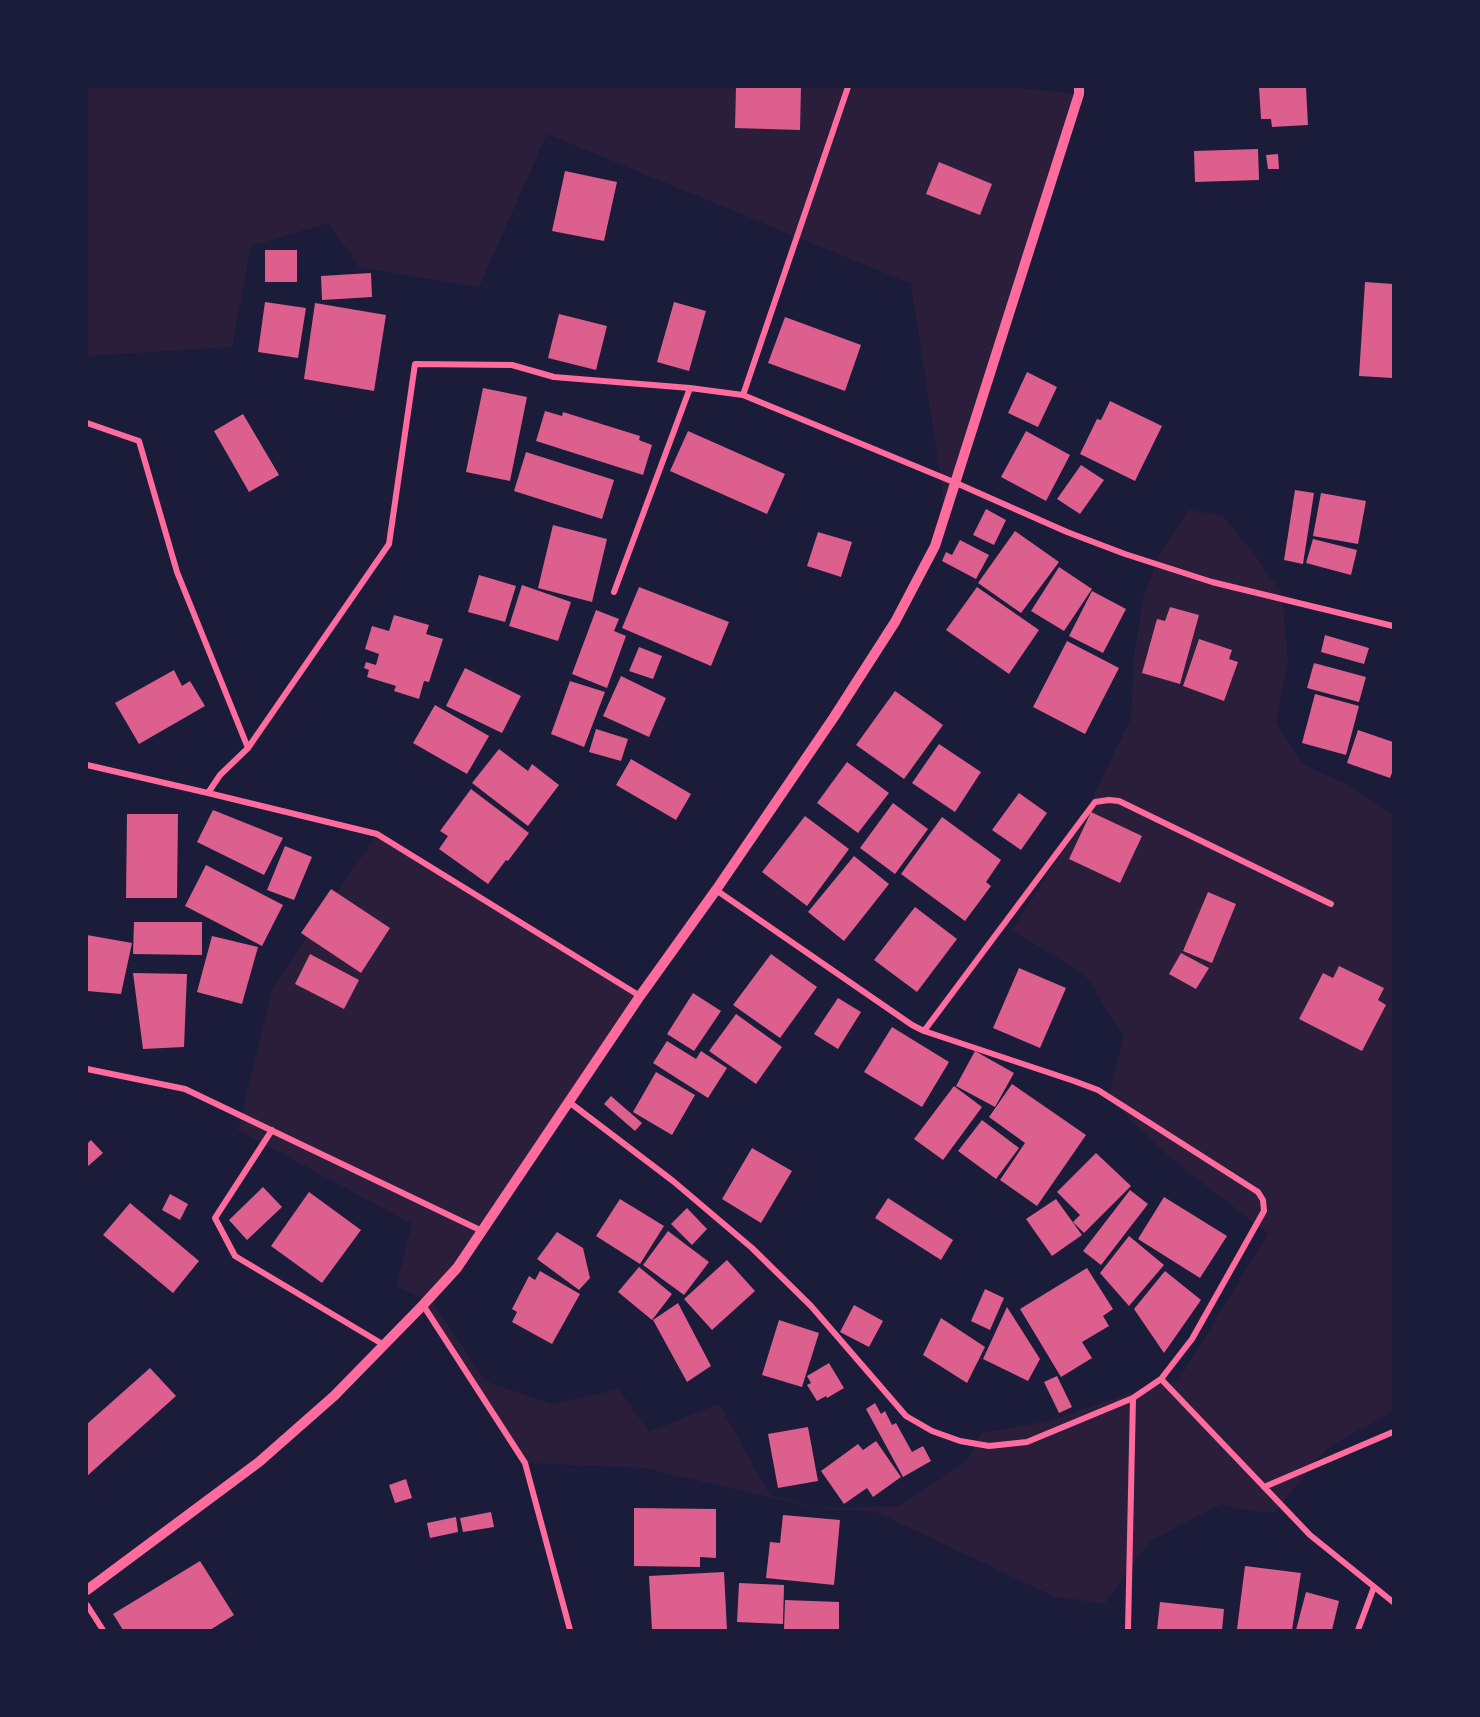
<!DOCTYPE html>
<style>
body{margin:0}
#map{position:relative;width:1480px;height:1717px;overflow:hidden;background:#1b1b3a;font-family:Montserrat,sans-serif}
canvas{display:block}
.frame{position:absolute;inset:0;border:88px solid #1b1b3a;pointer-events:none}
</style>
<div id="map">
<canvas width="1480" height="1717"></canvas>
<div class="frame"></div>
</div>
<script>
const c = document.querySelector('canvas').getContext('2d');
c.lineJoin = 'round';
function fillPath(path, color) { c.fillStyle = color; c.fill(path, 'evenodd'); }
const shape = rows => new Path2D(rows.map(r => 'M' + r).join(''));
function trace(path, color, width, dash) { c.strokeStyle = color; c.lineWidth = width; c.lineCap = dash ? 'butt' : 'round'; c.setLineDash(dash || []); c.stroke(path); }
fillPath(shape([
 [87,87,1011,87,1079,94,946,514,911,284,547,134,479,287,359,267,329,223,251,246,232,347,87,356],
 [1189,510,1223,516,1255,555,1282,594,1288,660,1276,723,1302,764,1344,783,1393,815,1393,1411,1326,1449,1275,1512,1255,1512,1221,1504,1150,1541,1104,1604,1053,1596,874,1511,820,1509,644,1468,525,1463,423,1299,396,1286,412,1224,238,1130,272,989,377,834,640,996,457,1268,428,1295,485,1381,552,1404,619,1389,649,1432,719,1404,770,1495,819,1508,899,1506,966,1462,981,1433,1048,1421,1148,1387,1178,1381,1268,1234,1162,1151,1108,1097,1124,1036,1084,974,1012,930,1078,828,1131,718,1134,657,1143,597,1160,553]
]), '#2a1e3b');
fillPath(shape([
 [736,87,801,87,800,130,735,128],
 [1259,87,1306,87,1308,125,1272,127,1271,119,1261,119],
 [1258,149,1259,180,1195,182,1194,151],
 [1278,154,1279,169,1268,169,1266,155],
 [939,162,992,184,980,215,926,194],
 [565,171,617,182,604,241,552,231],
 [265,250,297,250,297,282,265,282],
 [371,273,372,297,322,300,321,276],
 [1365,282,1393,284,1393,378,1359,376],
 [265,302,306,308,298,358,258,352],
 [674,302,706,311,689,371,657,362],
 [315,303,386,315,374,391,304,379],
 [559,314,607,326,596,370,548,358],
 [785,317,861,345,845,391,768,363],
 [1027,372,1057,387,1038,427,1008,413],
 [483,388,527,397,510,481,466,472],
 [1110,401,1162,426,1135,481,1080,454,1097,419,1101,420],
 [545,411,562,416,563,412,640,436,639,440,652,445,643,475,536,441],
 [243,414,279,475,249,492,214,431],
 [688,431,785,474,767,514,670,471],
 [1026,431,1070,455,1046,501,1001,477],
 [526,452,614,480,602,519,514,491],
 [1081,465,1104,480,1080,514,1057,499],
 [1295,490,1314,493,1303,564,1284,560],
 [1321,493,1366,501,1358,544,1313,536],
 [986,509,1006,520,994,545,973,535],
 [553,525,607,539,592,602,538,588],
 [1015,531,1059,562,1021,613,978,583],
 [818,532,852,542,841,577,807,566],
 [1313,539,1357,550,1351,575,1306,563],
 [960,540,989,555,976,579,942,561,946,552,952,555],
 [1059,567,1092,589,1064,631,1031,611],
 [479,575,516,586,505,622,468,612],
 [522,585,571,602,558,641,509,626],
 [639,587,729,622,711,666,622,628],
 [977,587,1039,630,1009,674,946,630],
 [1092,591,1126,609,1103,653,1069,636],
 [1170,607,1199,615,1180,684,1142,673,1157,619,1165,621],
 [596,610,619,619,614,631,626,636,607,688,572,674],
 [394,615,429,625,426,634,443,639,429,682,424,681,419,699,394,691,396,686,367,677,369,670,364,668,366,662,376,665,379,654,365,649,372,626,389,631],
 [1325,635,1369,648,1364,664,1321,652],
 [1199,639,1232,650,1229,659,1238,662,1224,701,1183,686],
 [1067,641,1119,668,1085,734,1033,707],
 [639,647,662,656,653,679,629,671],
 [1314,663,1366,677,1359,702,1307,688],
 [465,668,521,696,502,733,446,706],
 [174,670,182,686,190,681,205,706,139,744,115,703],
 [621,676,666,698,649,737,603,716],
 [570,681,605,692,584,747,551,734],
 [895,691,943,725,904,779,856,745],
 [1315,694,1359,706,1346,755,1302,743],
 [435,705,489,736,467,774,413,743],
 [596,729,628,739,621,761,589,752],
 [1358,730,1393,742,1393,770,1390,778,1347,763],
 [939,744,981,772,955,812,912,783],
 [499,749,528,771,532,764,559,785,528,826,472,783],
 [631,759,691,794,676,820,616,785],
 [847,762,889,793,858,833,817,803],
 [471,789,529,833,508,861,506,860,488,884,439,849,448,836,440,831],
 [1019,793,1047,813,1021,850,992,830],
 [893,803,928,829,895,874,860,848],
 [213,810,283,838,264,875,197,842],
 [1091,812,1142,836,1120,883,1069,859],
 [127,814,178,814,177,898,126,898],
 [805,816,849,849,807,906,762,872],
 [942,817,1001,860,986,882,991,886,965,921,901,874],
 [285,846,312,857,294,900,267,890],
 [854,856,889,884,844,941,808,912],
 [206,865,283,905,262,946,185,906],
 [331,889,390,928,361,973,301,933],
 [1208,892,1236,904,1212,963,1183,951],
 [915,907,957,939,917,992,874,960],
 [134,922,202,922,202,955,133,954],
 [87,935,132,943,121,994,87,991],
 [212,936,258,947,242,1004,197,992],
 [1181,953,1209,968,1196,989,1169,974],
 [310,954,359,980,344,1009,295,984],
 [771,954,817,987,780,1038,733,1005],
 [1339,966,1384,988,1378,1000,1386,1005,1362,1051,1299,1019,1323,973,1333,978],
 [1019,968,1066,988,1040,1048,993,1028],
 [133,973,187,974,184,1047,143,1049],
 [693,993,721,1011,694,1051,667,1034],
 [838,998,861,1012,838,1049,814,1034],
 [736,1014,782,1047,756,1084,709,1051],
 [892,1027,949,1062,922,1107,864,1072],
 [667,1041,696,1059,701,1051,727,1068,708,1098,653,1063],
 [975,1051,1014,1073,995,1107,956,1086],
 [656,1072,695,1095,672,1135,633,1112],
 [1012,1084,1086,1135,1037,1206,1000,1180,1025,1143,989,1117],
 [954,1086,982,1107,943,1160,914,1139],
 [611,1096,642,1123,635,1131,604,1104],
 [982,1120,1019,1148,996,1179,958,1151],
 [91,1140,103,1153,87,1167,87,1144],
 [752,1148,792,1171,761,1223,722,1199],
 [1096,1153,1131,1186,1084,1233,1073,1222,1080,1215,1057,1192],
 [263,1187,282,1207,247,1240,229,1220],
 [1130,1190,1148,1204,1101,1265,1083,1251],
 [309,1192,361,1230,322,1283,271,1246],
 [170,1194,188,1204,180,1220,162,1210],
 [1164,1197,1227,1236,1200,1278,1138,1239],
 [888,1198,953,1240,941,1260,875,1218],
 [620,1199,664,1226,640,1264,596,1236],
 [1056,1199,1082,1235,1052,1256,1026,1219],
 [130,1203,199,1261,173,1293,103,1235],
 [687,1208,707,1229,692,1245,671,1224],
 [668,1231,709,1262,684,1295,643,1265],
 [557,1232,583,1248,590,1278,579,1290,537,1259],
 [1129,1236,1164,1265,1129,1306,1100,1273],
 [727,1260,755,1291,712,1330,684,1299],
 [639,1267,672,1294,652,1320,618,1292],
 [1087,1268,1113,1309,1103,1316,1109,1326,1082,1342,1092,1358,1061,1377,1020,1309],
 [540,1271,580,1294,552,1344,512,1322,517,1312,512,1309,529,1276,535,1280],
 [1165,1271,1201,1300,1164,1353,1134,1309],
 [985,1289,1004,1298,990,1330,971,1321],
 [678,1303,711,1366,687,1382,653,1320],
 [854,1305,883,1321,869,1347,840,1332],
 [1007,1307,1040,1359,1028,1381,983,1359],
 [941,1318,985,1347,967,1383,923,1355],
 [779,1320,819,1333,802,1387,762,1375],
 [829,1363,844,1388,827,1398,826,1396,817,1401,807,1385,811,1383,807,1376],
 [150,1368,176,1396,87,1476,87,1424],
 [1057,1376,1072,1407,1059,1413,1044,1382],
 [875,1403,881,1414,885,1411,892,1425,896,1423,912,1452,923,1446,931,1461,903,1477,866,1409],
 [808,1427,818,1481,778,1488,768,1434],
 [876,1441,901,1477,873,1497,867,1488,844,1504,821,1471,858,1444,863,1450],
 [406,1479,412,1498,395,1503,389,1485],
 [634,1508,716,1509,716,1558,700,1557,700,1567,634,1566],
 [491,1512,494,1527,463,1532,460,1518],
 [783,1515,840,1520,834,1585,766,1578,770,1542,780,1543],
 [456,1517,458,1532,430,1538,427,1523],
 [200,1561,234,1615,210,1630,123,1630,113,1614],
 [1245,1566,1301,1573,1292,1630,1237,1629],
 [724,1572,727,1630,652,1630,649,1576],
 [739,1583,784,1585,783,1624,737,1622],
 [1306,1592,1339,1601,1332,1630,1296,1630],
 [785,1600,839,1602,839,1630,784,1630],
 [1160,1602,1224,1609,1222,1630,1157,1630]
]), '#dd5f8e');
trace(shape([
 [743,395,848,87],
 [87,423,139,441,177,572,248,748],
 [614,592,690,388],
 [87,765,208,793],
 [716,890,912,1025,924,1031,1095,802,1109,800,1119,801,1331,904],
 [640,996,377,834,208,793,220,775,248,748,389,544,415,364,512,365,554,377,690,388,743,395,956,483,1067,532,1125,554,1212,582,1393,626],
 [87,1069,185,1089,482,1231],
 [569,1102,673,1181,752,1248,811,1306,906,1416,932,1431,960,1441,989,1446,1027,1442,1133,1398,1161,1379,1192,1339,1264,1211,1263,1200,1258,1192,1098,1090,1074,1081,924,1031],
 [272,1130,215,1218,235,1256,384,1345],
 [423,1305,525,1463,570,1630],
 [1161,1379,1310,1535,1393,1602],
 [1264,1487,1393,1432],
 [87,1605,103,1630],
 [1128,1630,1133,1398],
 [1358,1630,1374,1587]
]), '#ff6b9d', 6);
trace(shape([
 [87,1590,259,1462,334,1396,423,1305,457,1268,640,996,716,890,834,717,895,622,935,546,1079,94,1079,87]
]), '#ff6b9d', 10);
</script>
